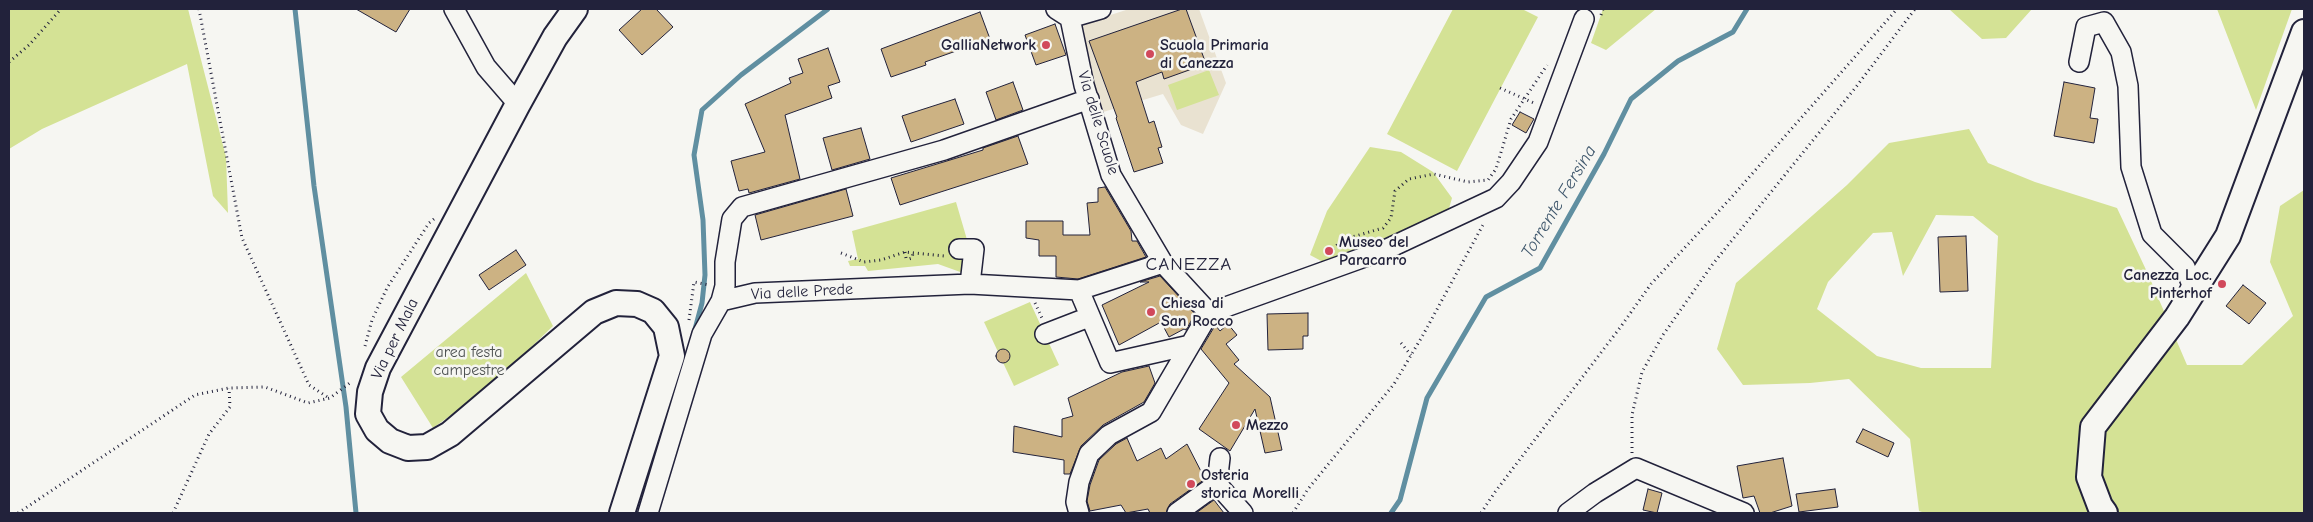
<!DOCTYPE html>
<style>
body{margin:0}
#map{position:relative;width:2313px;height:522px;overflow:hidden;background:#f6f6f2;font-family:"Comic Neue",sans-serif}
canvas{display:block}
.frame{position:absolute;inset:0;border:10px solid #22223b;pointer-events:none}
</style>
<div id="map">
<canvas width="2313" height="522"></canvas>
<div class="frame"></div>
</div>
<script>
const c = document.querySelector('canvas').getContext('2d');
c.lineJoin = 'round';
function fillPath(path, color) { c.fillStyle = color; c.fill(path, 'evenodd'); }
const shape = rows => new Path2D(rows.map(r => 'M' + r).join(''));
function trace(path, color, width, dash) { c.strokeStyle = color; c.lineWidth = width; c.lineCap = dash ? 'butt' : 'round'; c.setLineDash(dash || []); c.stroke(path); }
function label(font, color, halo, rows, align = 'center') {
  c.font = font + ' "Comic Neue",sans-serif'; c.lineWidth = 5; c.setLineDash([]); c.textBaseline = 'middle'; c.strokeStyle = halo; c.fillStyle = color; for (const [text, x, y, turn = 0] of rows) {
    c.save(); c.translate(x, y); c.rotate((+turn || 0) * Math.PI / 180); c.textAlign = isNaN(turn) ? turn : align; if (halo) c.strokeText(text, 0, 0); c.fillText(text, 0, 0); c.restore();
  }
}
fillPath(shape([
 [1129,9,1199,9,1226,83,1203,134,1181,125,1163,94,1100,113,1077,26]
]), '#e9e2d1');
fillPath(shape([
 [9,9,188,9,226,157,228,213,213,196,187,64,42,129,9,149],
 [1453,9,1522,9,1538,17,1457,171,1387,134],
 [1603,9,1656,9,1606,50,1591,43],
 [1949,9,2032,9,2006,38,1982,39],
 [2217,9,2292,9,2256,110],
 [1209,70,1219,95,1177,110,1168,85],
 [1969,129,1988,163,2035,182,2117,208,2148,274,2187,365,2242,365,2293,316,2270,262,2280,206,2304,190,2304,513,1925,513,1919,511,1910,439,1849,379,1810,383,1743,385,1717,349,1736,283,1847,185,1889,143],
 [1936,215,1973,216,1998,236,1991,368,1921,368,1877,356,1817,309,1828,282,1873,233,1892,232,1903,276],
 [1370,147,1401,152,1433,172,1452,198,1448,212,1325,263,1310,255,1327,211],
 [956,202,968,243,963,273,938,264,868,271,865,266,850,266,848,261,858,259,852,231],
 [526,273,553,326,490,387,433,428,401,377],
 [1030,302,1059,365,1014,386,984,322]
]), '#d4e295');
trace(shape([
 [295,9,314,186,346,407,356,513],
 [694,333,702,303,705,275,703,220,694,155,702,110,741,75,828,9],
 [1391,513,1400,500,1427,398,1486,297,1540,268,1604,154,1631,99,1678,61,1733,32,1747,9]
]), '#608fa1', 5);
const building = shape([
 [356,9,410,9,396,32,356,9],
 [642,9,656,9,673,27,642,55,619,30,642,9],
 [1182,9,1186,9,1206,64,1164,79,1162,72,1136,82,1149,123,1154,121,1162,147,1158,148,1163,163,1134,172,1116,118,1117,117,1089,41,1182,9],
 [980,12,990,39,925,62,926,65,891,77,881,49,980,12],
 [1055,24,1066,55,1036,65,1025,35,1055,24],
 [828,48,840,82,828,86,832,98,785,115,800,179,749,193,748,189,739,191,731,161,765,152,745,104,791,83,789,78,803,73,798,59,828,48],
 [1013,82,1023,110,996,120,986,92,1013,82],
 [2064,82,2095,88,2090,118,2098,119,2094,143,2054,136,2064,82],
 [955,99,964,124,911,142,902,116,955,99],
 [1520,112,1534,119,1526,133,1512,125,1520,112],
 [861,128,870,159,832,170,823,138,861,128],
 [1018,136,1028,164,900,205,891,178,983,150,983,148,1018,136],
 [1105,187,1131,231,1132,241,1137,241,1146,257,1078,279,1056,277,1056,256,1039,256,1039,240,1026,238,1026,221,1063,221,1063,235,1090,235,1087,203,1098,202,1098,188,1105,187],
 [846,189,853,216,761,240,755,215,846,189],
 [1966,236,1968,291,1940,292,1938,237,1966,236],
 [516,250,526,265,489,290,479,275,516,250],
 [1160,276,1195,314,1186,330,1184,329,1169,337,1161,322,1119,345,1102,305,1149,282,1140,282,1160,276],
 [2243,285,2266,303,2249,324,2226,306,2243,285],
 [1308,313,1308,336,1303,336,1303,349,1268,350,1267,314,1308,313],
 [1228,324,1237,335,1226,344,1239,360,1234,364,1270,397,1282,450,1265,453,1255,409,1230,451,1199,429,1229,383,1201,349,1213,329,1216,326,1220,331,1228,324],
 '996 356a7 7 0 1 1 14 0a7 7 0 1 1-14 0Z',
 [1149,366,1155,383,1144,402,1103,425,1081,446,1070,474,1064,474,1064,460,1013,452,1014,426,1062,437,1062,419,1073,416,1068,398,1122,372,1149,366],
 [1863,429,1894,443,1888,457,1856,442,1863,429],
 [1127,438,1137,461,1161,448,1166,459,1187,444,1205,479,1170,504,1166,513,1150,513,1148,509,1126,513,1121,505,1090,511,1087,501,1090,485,1099,460,1116,444,1127,438],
 [1783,458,1792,506,1770,513,1760,513,1754,496,1743,498,1737,466,1783,458],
 [1648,489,1662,493,1657,513,1643,510,1648,489],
 [1835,489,1838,507,1799,512,1796,494,1835,489],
 [1214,500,1224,513,1196,513,1214,500]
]);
fillPath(building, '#ccb283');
trace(building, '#22223b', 1);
const minor = shape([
 [454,9,486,67,518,104],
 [1056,9,1070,18,1084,85,1111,175,1163,263,1209,313],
 [1070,18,1101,9],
 [2079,62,2086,27,2104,22,2121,52,2128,86,2131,167,2152,234,2185,267,2192,285,2186,298],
 [959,249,974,249,970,284],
 [1079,290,1110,363,1190,345],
 [721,301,725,286,725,262,732,219,742,207,944,150,1089,99],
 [1209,313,1387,249,1496,198,1511,182,1538,142,1584,19],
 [1045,334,1089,317],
 [1217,484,1243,513],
 [648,513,702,334,721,301,755,293,970,284,1079,290,1163,263],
 [1079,513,1076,502,1079,482,1089,454,1109,435,1151,412,1209,313],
 [1177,513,1217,484,1220,458],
 [1568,513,1595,493,1636,468,1744,513]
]);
const major = shape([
 [575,9,555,37,518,104,378,368,370,392,368,414,377,430,390,441,408,448,427,447,450,434,594,312,616,303,637,304,653,311,666,327,672,356,622,513],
 [2105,513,2100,506,2089,477,2093,427,2177,317,2228,236,2304,32]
]);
trace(minor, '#22223b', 22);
trace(major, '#22223b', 28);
trace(shape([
 [199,9,242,238,309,385,329,398],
 [1601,15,1603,9],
 [9,62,29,45,61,9],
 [1500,88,1534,103],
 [1333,249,1342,240,1383,228,1391,218,1395,191,1409,179,1434,174,1468,182,1488,180,1496,169,1511,119,1547,65],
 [905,252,906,258,909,259,912,258,913,253],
 [841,253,864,262,881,260,905,252,944,256],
 [1035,303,1042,318],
 [689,320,694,282,709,285],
 [1401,343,1411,355],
 [365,346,372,320,387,288,429,223,434,219],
 [1632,453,1632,415,1642,372,1663,335,1712,265,1856,87,1915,9],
 [18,513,195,395,229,388,265,387,308,403,330,398,351,382],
 [173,513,209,434,230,407,229,388],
 [1293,513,1308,489,1394,384,1423,335,1484,223],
 [1481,513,1495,492,1622,325,1651,284,1729,200,1897,9]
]), '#22223b', 3, [1, 4]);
trace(minor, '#f6f6f2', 19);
trace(major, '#f6f6f2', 24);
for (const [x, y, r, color] of [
 [1046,45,5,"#d1495b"],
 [1150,54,5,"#d1495b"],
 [1329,251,5,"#d1495b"],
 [2222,284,5,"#d1495b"],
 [1151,312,5,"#d1495b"],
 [1236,425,5,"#d1495b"],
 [1191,484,5,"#d1495b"]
]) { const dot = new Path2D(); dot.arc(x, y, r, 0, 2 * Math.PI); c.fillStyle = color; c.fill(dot); trace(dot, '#f6f6f2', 2); }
label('bold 16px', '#22223b', '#f6f6f2', [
 ["GalliaNetwork",1036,45,"right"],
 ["Scuola Primaria",1160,45],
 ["di Canezza",1160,63],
 ["Museo del",1339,242],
 ["Paracarro",1339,260],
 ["Canezza Loc.",2212,275,"right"],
 ["Pinterhof",2212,293,"right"],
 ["Chiesa di",1161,303],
 ["San Rocco",1161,321],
 ["Mezzo",1246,425],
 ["Osteria",1201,475],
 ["storica Morelli",1201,493]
], 'left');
label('16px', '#22223b', '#f6f6f2', [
 ["Via delle Scuole",1098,123,73],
 ["Via delle Prede",802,292,-3],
 ["Via per Mala",395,339,-64]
]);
label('16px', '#4e5252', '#f6f6f2', [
 ["area festa",469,352],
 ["campestre",469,370]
]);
label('italic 18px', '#41596e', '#f6f6f2', [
 ["Torrente Fersina",1559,202,-59]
]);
c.letterSpacing = '1px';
label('19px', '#22223b', '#f6f6f2', [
 ["CANEZZA",1189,265]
]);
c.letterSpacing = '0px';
</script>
